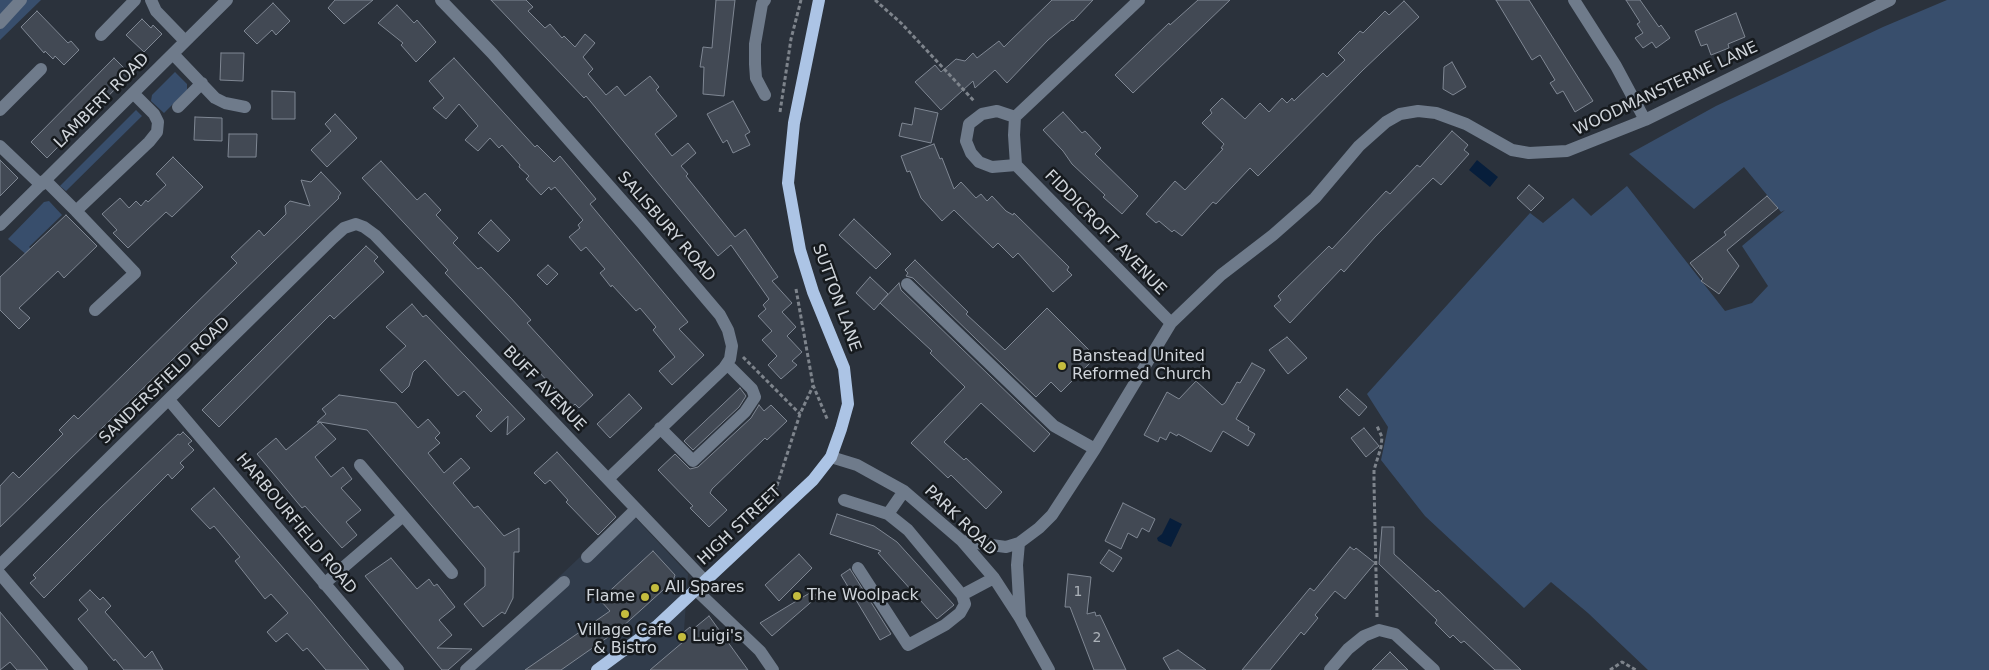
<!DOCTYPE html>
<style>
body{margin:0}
canvas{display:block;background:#2b323c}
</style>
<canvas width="1989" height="670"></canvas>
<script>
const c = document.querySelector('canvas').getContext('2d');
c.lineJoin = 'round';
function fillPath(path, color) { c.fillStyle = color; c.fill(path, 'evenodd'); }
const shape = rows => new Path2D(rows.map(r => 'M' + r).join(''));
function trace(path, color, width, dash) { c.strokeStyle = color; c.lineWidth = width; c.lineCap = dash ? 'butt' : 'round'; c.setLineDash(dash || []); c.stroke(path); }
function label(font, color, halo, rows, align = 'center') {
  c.font = font + ' "DejaVu Sans",sans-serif'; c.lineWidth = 5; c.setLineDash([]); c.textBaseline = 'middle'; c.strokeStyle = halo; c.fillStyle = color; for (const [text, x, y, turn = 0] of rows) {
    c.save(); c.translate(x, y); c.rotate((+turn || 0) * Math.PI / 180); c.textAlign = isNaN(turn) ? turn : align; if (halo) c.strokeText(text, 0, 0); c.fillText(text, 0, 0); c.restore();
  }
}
fillPath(shape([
 [629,511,688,574,684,630,716,670,460,670]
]), '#313c4b');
fillPath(shape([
 [0,0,41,0,0,40],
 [1947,0,1989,0,1989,670,1648,670,1588,613,1551,582,1524,608,1425,516,1381,460,1388,427,1367,394,1530,213,1543,223,1573,198,1591,216,1627,186,1725,311,1752,303,1768,286,1742,246,1785,210,1781,212,1744,167,1694,209,1629,154,1716,106,1883,27],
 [175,72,187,84,187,90,164,113,151,101,152,95],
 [136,110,142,116,66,191,60,186],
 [49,201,62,215,29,247,41,258,34,261,8,239,44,202]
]), '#384e6c');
fillPath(shape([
 [1477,160,1498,177,1490,187,1469,170],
 [1170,518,1182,524,1171,547,1158,541,1157,538,1162,534]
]), '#071e3b');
const building = shape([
 [335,0,373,0,344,24,328,8,335,0],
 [491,0,526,0,533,7,528,11,545,28,550,24,562,38,564,36,575,47,585,34,595,43,583,57,593,69,588,74,606,95,617,86,625,96,650,76,659,87,656,90,677,116,655,134,672,156,688,143,696,153,681,166,688,174,686,176,735,237,745,229,778,277,772,281,792,303,782,312,796,327,787,336,802,352,792,361,797,365,781,379,768,365,777,356,762,340,772,331,758,316,766,309,763,305,769,299,731,245,718,256,586,96,584,98,491,0],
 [716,0,735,0,724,96,703,94,704,67,700,67,703,47,712,48,716,0],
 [1052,0,1093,0,1073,21,1072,20,1048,40,1007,83,995,70,975,88,973,81,941,110,915,82,935,65,941,72,956,59,965,61,973,53,977,58,999,41,1004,47,1052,0],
 [1198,0,1230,0,1133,93,1115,75,1169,23,1170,25,1198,0],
 [1496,0,1529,0,1593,101,1575,112,1563,91,1557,94,1550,83,1555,80,1540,55,1532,60,1496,0],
 [1626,0,1640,0,1659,27,1661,25,1670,38,1656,48,1652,42,1643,48,1635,38,1643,33,1637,24,1640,22,1626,0],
 [1404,1,1419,17,1363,70,1258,176,1250,168,1216,204,1213,202,1182,236,1174,230,1172,232,1159,221,1156,223,1146,214,1175,181,1185,190,1223,149,1221,148,1224,144,1202,123,1212,113,1210,110,1222,98,1245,119,1260,103,1269,112,1282,98,1287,103,1292,98,1294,101,1323,73,1327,77,1345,60,1338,53,1360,31,1363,33,1385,11,1389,15,1404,1],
 [273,3,290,21,276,35,272,30,257,44,244,31,273,3],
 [397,5,414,23,417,20,436,42,416,62,401,45,403,43,378,23,397,5],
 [37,11,68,43,71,41,79,50,64,65,55,56,53,59,45,51,44,53,21,27,37,11],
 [1736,13,1745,37,1728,44,1729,48,1711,55,1707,44,1701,46,1695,31,1736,13],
 [142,19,151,28,153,25,162,34,144,52,126,35,142,19],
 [221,53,244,53,243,81,220,80,221,53],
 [114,58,130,74,47,158,31,142,114,58],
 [454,58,535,147,537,145,554,162,560,156,596,199,590,204,688,322,679,329,704,355,672,385,659,371,675,357,653,330,656,327,640,308,636,311,612,285,611,287,600,273,605,269,586,247,581,251,569,237,580,228,578,225,583,220,555,187,551,190,549,187,541,195,526,179,529,176,519,167,520,165,502,145,499,148,490,138,478,151,465,140,478,126,459,104,446,119,433,108,444,98,429,81,454,58],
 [1452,62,1466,87,1453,95,1443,89,1444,67,1452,62],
 [272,91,295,92,295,119,272,119,272,91],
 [733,101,750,132,745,135,750,145,733,153,727,140,723,143,707,114,733,101],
 [915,108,938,113,931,143,899,136,902,123,912,125,915,108],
 [1063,112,1082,133,1085,131,1101,148,1095,154,1138,196,1122,214,1103,197,1105,195,1072,164,1063,151,1043,130,1063,112],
 [335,114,357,138,327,167,311,150,331,131,325,124,335,114],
 [195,117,222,118,222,141,194,140,195,117],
 [1452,131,1468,145,1464,150,1469,154,1441,185,1433,178,1375,237,1344,272,1341,269,1290,323,1274,306,1281,300,1278,296,1329,246,1332,249,1386,191,1390,194,1417,165,1420,167,1452,131],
 [229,134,257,134,256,157,228,157,229,134],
 [934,144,940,159,942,158,954,189,961,182,976,198,981,194,987,201,992,196,1006,211,1013,215,1014,213,1069,267,1067,270,1072,275,1053,292,1018,253,1013,258,998,243,993,248,954,210,942,221,921,198,910,171,907,172,901,156,934,144],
 [173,157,203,187,172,217,166,212,128,248,113,233,117,230,102,214,120,198,129,208,136,201,141,206,146,200,148,202,166,185,156,174,173,157],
 [0,160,18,178,0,196,0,160],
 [381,161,417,200,425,193,441,210,436,215,458,238,453,243,478,269,481,267,510,297,531,320,527,323,593,395,579,408,575,404,572,407,445,273,448,270,362,178,381,161],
 [321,172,341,193,338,197,339,198,0,527,0,486,13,472,19,478,63,434,59,430,74,415,78,419,237,263,231,257,259,230,264,236,286,214,285,206,290,201,310,206,301,180,311,182,321,172],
 [1529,185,1544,198,1531,211,1517,198,1529,185],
 [1767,196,1778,208,1727,250,1739,266,1719,294,1701,281,1703,279,1690,263,1726,235,1724,232,1767,196],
 [66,215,97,246,64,278,58,271,19,308,30,318,19,329,0,310,0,277,66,215],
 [854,219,891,254,876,269,839,235,854,219],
 [491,220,510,240,498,252,478,233,491,220],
 [366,246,378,257,374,261,384,272,334,319,330,315,323,322,219,427,202,410,366,246],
 [915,260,968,312,966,314,1005,350,1047,308,1096,357,1061,392,1051,382,1036,397,913,278,906,276,908,273,905,270,915,260],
 [548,265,558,274,547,285,537,275,548,265],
 [870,277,888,294,874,310,856,293,870,277],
 [899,283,901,290,1050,434,1034,452,981,403,944,442,964,460,966,458,1002,492,986,509,951,475,948,478,911,443,965,387,930,353,932,351,880,303,899,283],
 [412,304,423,317,426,315,525,419,507,435,508,416,491,432,476,416,482,410,464,391,458,396,425,360,413,372,409,386,402,393,380,370,406,346,386,327,412,304],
 [1287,337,1307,358,1288,374,1269,350,1287,337],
 [1252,363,1265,370,1236,419,1249,427,1248,430,1255,434,1248,446,1223,431,1211,452,1178,434,1177,436,1170,432,1166,440,1160,437,1158,442,1144,435,1167,392,1179,399,1196,381,1222,405,1225,403,1237,382,1240,383,1252,363],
 [740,388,746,396,739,407,693,450,684,441,740,388],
 [1347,389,1367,407,1359,416,1339,397,1347,389],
 [629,394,642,408,610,438,597,424,629,394],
 [339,395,396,403,418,428,428,419,440,433,435,438,440,443,428,453,444,473,461,458,470,468,453,483,474,508,478,506,504,536,519,528,519,552,514,552,513,598,505,614,502,612,483,627,464,604,485,586,485,568,367,430,320,422,336,439,315,457,331,477,343,467,352,479,341,488,361,510,346,522,357,535,342,548,305,506,302,508,257,454,276,438,286,450,320,422,317,422,326,414,322,409,339,395],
 [759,405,764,411,771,405,787,421,767,440,765,438,712,489,710,493,727,510,709,527,690,508,693,506,658,470,675,454,690,469,698,467,751,418,759,405],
 [1364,428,1379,446,1366,457,1351,438,1364,428],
 [183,432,192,441,188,444,194,450,180,463,184,467,172,479,168,474,44,598,30,583,36,578,33,575,100,508,178,434,180,435,183,432],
 [557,452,616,517,598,535,566,502,568,500,550,480,545,484,534,473,557,452],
 [214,488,310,599,369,670,326,670,307,648,303,651,287,633,276,642,267,632,288,613,271,594,265,599,235,561,240,557,214,526,210,529,191,509,214,488],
 [1123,503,1155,519,1149,532,1142,528,1137,538,1128,533,1121,549,1105,541,1123,503],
 [837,514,874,526,897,542,954,605,937,619,878,553,881,551,830,534,837,514],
 [1382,527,1394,527,1394,554,1436,592,1438,590,1521,670,1495,670,1464,641,1461,643,1453,635,1450,638,1435,623,1437,620,1379,564,1382,527],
 [1350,547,1354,550,1356,548,1375,563,1345,599,1335,591,1315,615,1318,618,1304,635,1301,632,1270,670,1242,670,1310,588,1314,591,1350,547],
 [1109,550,1122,558,1113,572,1100,563,1109,550],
 [653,551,675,575,673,581,621,628,561,670,525,670,610,611,600,600,653,551],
 [799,554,812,568,779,601,765,585,799,554],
 [391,558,417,589,429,579,434,586,437,584,455,607,439,620,452,635,437,648,472,649,448,670,442,670,365,576,391,558],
 [850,569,891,634,880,640,841,575,850,569],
 [1068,574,1091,577,1087,614,1095,612,1096,616,1100,615,1126,670,1094,670,1070,607,1065,607,1068,574],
 [90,590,100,600,103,597,111,606,105,612,145,658,152,651,163,670,124,670,115,659,114,661,78,619,88,610,79,600,90,590],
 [813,591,817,597,772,636,760,623,813,591],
 [0,612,37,656,48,670,17,670,10,662,0,670,0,612],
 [709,616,748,670,650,670,683,642,679,636,690,627,692,630,709,616],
 [1178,650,1206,670,1170,670,1163,658,1178,650],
 [1390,652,1408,670,1372,670,1390,652]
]);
fillPath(building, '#424954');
trace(building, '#7f8793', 1);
trace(shape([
 [875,0,901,23,975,102],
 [780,112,791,39,801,0],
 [796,289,813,385,828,421],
 [743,357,800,414],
 [773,498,800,414,813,386],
 [1377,617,1374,483,1374,470,1381,447,1382,437,1377,426],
 [1610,670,1622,662,1636,670]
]), '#7e848c', 3, [4, 2.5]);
trace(shape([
 [151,0,156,11,185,41],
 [441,0,492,53,641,222,720,315,728,330,732,346,730,359,724,368,608,479],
 [1139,0,1015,117,1014,135,1016,165,1171,323],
 [1574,0,1616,66,1645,120],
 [0,23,21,0],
 [101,35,135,0],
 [173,54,215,98,225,103,245,107],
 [765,95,756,78,755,64,755,44,762,4,765,0],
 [178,107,202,83],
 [0,110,41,69],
 [1015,117,997,111,982,114,969,124,966,141,971,153,979,162,992,167,1016,165],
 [0,146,41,185],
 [45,180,76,211,149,142,157,132,158,122,154,114,133,93],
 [76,211,135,273,95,310],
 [0,225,227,0],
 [907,284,1054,426,1095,449],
 [169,400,398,670],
 [660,428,693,461,745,412,755,397,752,389,727,364],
 [831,457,857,465,904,491,962,541,994,578,1020,618,1049,670],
 [360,465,452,573],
 [844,500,888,514,908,530,962,595,994,578],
 [888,514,904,491],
 [962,541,1006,547,1019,543,1039,528,1052,515,1095,449,1171,323,1221,275,1273,235,1315,198,1359,146,1386,122,1400,114,1418,111,1436,113,1466,124,1512,150,1529,153,1567,151,1645,120,1890,0],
 [1019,543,1017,565,1020,618],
 [587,557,636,509],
 [0,565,333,238,344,228,356,224,364,227,375,235,705,581],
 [858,568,908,645,945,625,960,613,965,604,962,595],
 [0,574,82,670],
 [324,584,403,516],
 [696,590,760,651,773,670],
 [466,670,564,582],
 [1330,670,1348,649,1364,636,1379,630,1395,634,1434,670]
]), '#6f7b8b', 12);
trace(shape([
 [597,670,658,625,813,480,831,457,841,429,848,404,844,368,813,292,800,250,788,183,794,123,819,0]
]), '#acc4e5', 12);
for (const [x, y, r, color] of [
 [1062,366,5,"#c4bc3e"],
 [655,588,5,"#c4bc3e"],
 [797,596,5,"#c4bc3e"],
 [645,597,5,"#c4bc3e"],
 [625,614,5,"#c4bc3e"],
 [682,637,5,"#c4bc3e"]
]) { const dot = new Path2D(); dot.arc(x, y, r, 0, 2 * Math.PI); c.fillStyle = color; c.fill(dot); trace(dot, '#161a1e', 2); }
label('14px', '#acb2b9', null, [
 ["1",1078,592],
 ["2",1097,638]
]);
label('16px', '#d0d5db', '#161a1e', [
 ["WOODMANSTERNE LANE",1666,89,-25],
 ["LAMBERT ROAD",102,101,-45],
 ["SALISBURY ROAD",666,227,49],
 ["FIDDICROFT AVENUE",1105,233,46],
 ["SUTTON LANE",836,298,70],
 ["SANDERSFIELD ROAD",165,381,-44],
 ["BUFF AVENUE",544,389,46],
 ["PARK ROAD",960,521,44],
 ["HARBOURFIELD ROAD",296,524,50],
 ["HIGH STREET",740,526,-43]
]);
label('16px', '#d0d5db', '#161a1e', [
 ["Banstead United",1072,357],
 ["Reformed Church",1072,375],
 ["All Spares",665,588],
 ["The Woolpack",807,596],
 ["Flame",635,597,"right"],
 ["Village Cafe",625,631,"center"],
 ["& Bistro",625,649,"center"],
 ["Luigi's",692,637]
], 'left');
</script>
